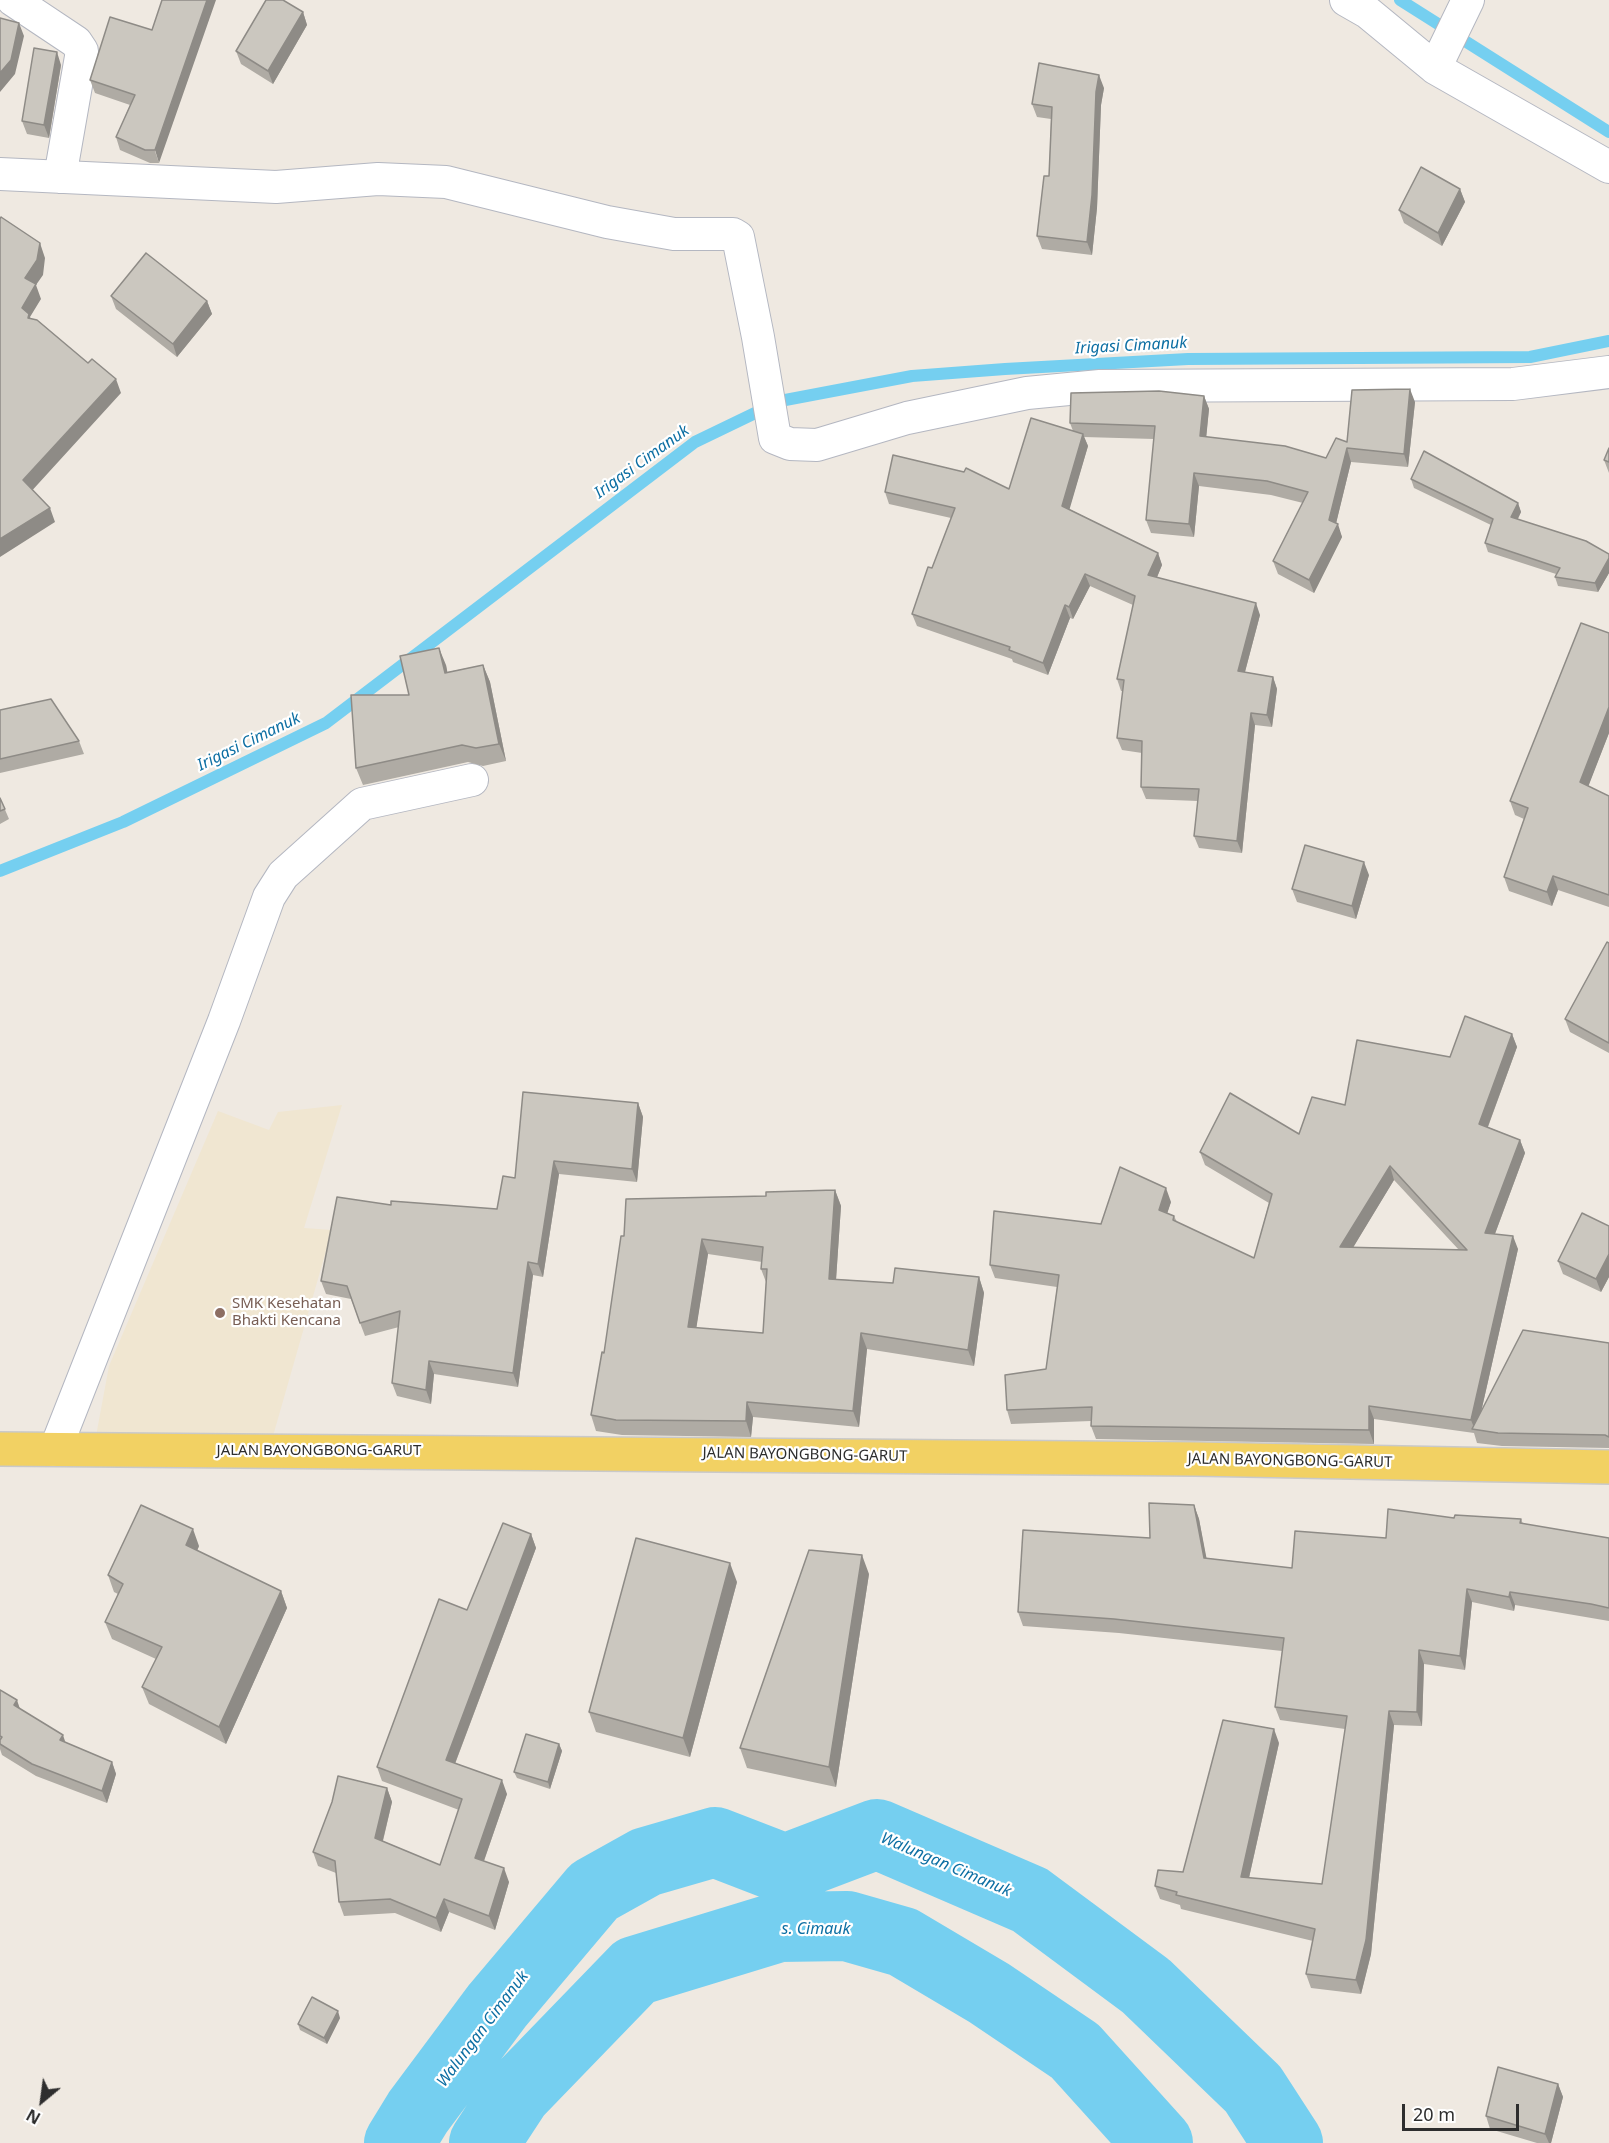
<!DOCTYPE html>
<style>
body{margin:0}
#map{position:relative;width:1609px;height:2143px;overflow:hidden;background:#efe9e1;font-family:"Noto Sans",sans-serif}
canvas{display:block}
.north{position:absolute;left:12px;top:2071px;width:60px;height:60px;-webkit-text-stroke:4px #fff;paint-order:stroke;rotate:209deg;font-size:16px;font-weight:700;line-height:24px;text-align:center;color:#2e2e2e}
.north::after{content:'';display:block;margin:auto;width:21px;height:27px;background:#2e2e2e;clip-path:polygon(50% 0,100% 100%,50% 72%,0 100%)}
.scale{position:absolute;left:1402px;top:2104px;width:117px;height:27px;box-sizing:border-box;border:3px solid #2e2e2e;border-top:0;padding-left:8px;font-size:18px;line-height:21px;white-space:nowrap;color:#2e2e2e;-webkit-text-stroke:4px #fff;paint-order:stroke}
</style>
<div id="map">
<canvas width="1609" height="2143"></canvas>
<div class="north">N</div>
<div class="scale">20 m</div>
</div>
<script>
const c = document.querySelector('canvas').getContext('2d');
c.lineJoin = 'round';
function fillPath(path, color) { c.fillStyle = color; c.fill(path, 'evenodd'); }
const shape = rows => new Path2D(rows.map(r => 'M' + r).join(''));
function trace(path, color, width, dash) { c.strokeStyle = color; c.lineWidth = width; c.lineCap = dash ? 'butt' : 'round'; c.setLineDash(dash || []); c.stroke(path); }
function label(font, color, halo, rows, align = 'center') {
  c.font = font + ' "Noto Sans",sans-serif'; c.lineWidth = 4.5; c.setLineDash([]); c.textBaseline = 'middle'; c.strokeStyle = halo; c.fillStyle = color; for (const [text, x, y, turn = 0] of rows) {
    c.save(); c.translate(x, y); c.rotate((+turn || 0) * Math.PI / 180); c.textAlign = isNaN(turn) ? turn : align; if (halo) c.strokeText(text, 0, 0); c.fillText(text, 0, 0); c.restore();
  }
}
fillPath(shape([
 [342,1105,304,1228,332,1230,273,1436,96,1436,109,1366,218,1111,269,1130,278,1112]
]), '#f0e6d1');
trace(shape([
 [1400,0,1609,132],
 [0,871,123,822,326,723,695,442,780,401,912,376,1005,369,1188,359,1530,357,1609,341]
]), '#75cff0', 12);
trace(shape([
 [399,2143,418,2112,497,2006,594,1891,646,1862,715,1842,785,1869,877,1834,1030,1900,1146,1986,1253,2089,1288,2143],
 [484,2143,516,2094,635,1971,779,1927,847,1926,903,1942,989,1993,1075,2051,1158,2143]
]), '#75cff0', 70);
const minor = shape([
 [13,0,76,42,82,51,60,177],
 [1346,0,1367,12,1435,68,1609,167],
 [1435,68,1468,0],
 [0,174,276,187,378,179,446,182,607,222,674,234,733,234,738,237,758,337,775,438,790,444,817,445,907,418,1027,393,1100,386,1513,384,1609,372],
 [55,1450,224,1021,269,897,283,875,362,804,472,780]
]);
const primary = shape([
 [0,1449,1195,1459,1609,1467]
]);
trace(minor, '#b4b7c1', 34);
trace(primary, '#c9c9c9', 36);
trace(minor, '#fff', 32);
trace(primary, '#f2d163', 33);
fillPath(shape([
 [303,12,307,25,273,84,241,64,236,51],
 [110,17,159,163,150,163,120,150,116,137,130,105,95,93,90,80],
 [61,65,49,138,27,134,22,121],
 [1104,88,1101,105,1097,208,1092,255,1042,249,1037,236,1049,176,1051,119,1037,117,1032,104],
 [1460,189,1465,202,1442,246,1404,223,1399,210],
 [111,296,207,301,212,314,177,357,116,309],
 [1204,396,1209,409,1206,437,1326,458,1347,442,1415,402,1408,467,1351,462,1336,523,1342,537,1314,593,1278,574,1273,561,1303,503,1271,495,1199,486,1194,537,1151,533,1146,520,1154,439,1084,437,1088,446,1069,509,1158,553,1162,565,1157,577,1260,615,1245,672,1273,677,1277,689,1272,727,1255,725,1242,853,1199,848,1194,836,1198,801,1146,799,1141,787,1142,753,1122,750,1117,738,1123,691,1121,691,1117,679,1133,605,1090,586,1073,619,1070,618,1048,675,1013,662,1012,659,917,626,912,614,932,568,951,518,889,504,885,492,1009,489,1073,431,1070,423],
 [1609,448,1609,473,1604,460],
 [1411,479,1518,503,1521,512,1518,519,1609,554,1609,573,1598,592,1558,586,1555,577,1556,574,1488,552,1485,543,1491,525,1414,488],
 [1609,633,1609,733,1588,786,1609,796,1609,907,1558,890,1552,906,1509,891,1504,877,1524,819,1515,815,1510,801],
 [446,665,447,672,483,665,490,682,506,761,483,766,468,762,363,785,356,768,409,695],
 [0,710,79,741,84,754,0,773],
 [0,798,9,819,0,824],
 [1369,875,1356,919,1297,902,1292,889],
 [1609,943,1609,1053,1570,1032,1565,1019],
 [1512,1034,1517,1047,1488,1127,1520,1140,1525,1153,1495,1234,1518,1249,1481,1412,1609,1343,1609,1448,1502,1446,1477,1443,1474,1433,1374,1419,1374,1444,1096,1439,1091,1426,1091,1421,1011,1424,1007,1410,1046,1369,1057,1287,995,1278,990,1265,1101,1224,1171,1202,1167,1213,1174,1216,1177,1222,1254,1258,1269,1203,1205,1165,1200,1152,1299,1134,1345,1105,1450,1057],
 [1394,1180,1459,1250,1353,1247],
 [638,1103,643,1117,637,1182,559,1174,543,1277,533,1275,518,1387,434,1374,431,1404,397,1396,392,1383,399,1327,365,1336,351,1299,326,1294,321,1281,497,1209,515,1178],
 [835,1190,841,1206,836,1279,893,1283,979,1277,984,1293,974,1366,867,1349,859,1427,753,1417,751,1437,622,1435,596,1431,591,1415,604,1353,624,1236,766,1196],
 [708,1254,762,1262,761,1269,766,1282,763,1333,696,1328],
 [1609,1226,1609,1277,1601,1292,1563,1274,1558,1261],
 [1194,1505,1199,1519,1206,1558,1292,1568,1454,1518,1521,1519,1523,1524,1609,1538,1609,1621,1515,1605,1514,1611,1472,1602,1465,1670,1424,1664,1422,1726,1394,1725,1371,1954,1361,1994,1311,1988,1306,1974,1313,1941,1181,1909,1180,1905,1160,1899,1155,1886,1183,1872,1279,1743,1249,1878,1322,1884,1345,1729,1280,1720,1275,1707,1282,1651,1119,1633,1023,1626,1018,1612,1150,1538],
 [531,1534,536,1548,455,1764,507,1794,484,1861,509,1882,495,1930,449,1912,441,1932,395,1913,344,1916,339,1902,336,1873,318,1866,313,1852,387,1788,392,1802,383,1841,440,1865,459,1810,382,1781,377,1767,467,1610],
 [199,1546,197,1551,281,1591,287,1608,226,1744,149,1704,142,1687,156,1659,112,1639,105,1622,118,1594,114,1592,108,1575],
 [869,1574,836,1787,747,1768,740,1748],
 [737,1582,690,1757,596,1732,589,1712],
 [0,1690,20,1709,66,1743,112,1762,116,1774,107,1803,36,1776,2,1755,0,1749],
 [559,1744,562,1751,550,1789,517,1778,514,1772],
 [340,2018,327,2044,300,2030,298,2024],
 [1558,2084,1563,2097,1551,2143,1537,2143,1490,2129,1486,2116]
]), '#afaba4');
fillPath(shape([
 [207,0,216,0,159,163,155,150],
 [303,12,307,25,273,84,268,71],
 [19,23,24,36,15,74,0,92,0,73],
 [57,52,61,65,49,138,44,125],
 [1099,75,1104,88,1101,105,1097,208,1092,255,1087,242,1096,92],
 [1460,189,1465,202,1442,246,1438,233],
 [40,243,45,258,43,275,36,285,41,299,30,317,34,328,22,308,25,278],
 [207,301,212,314,177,357,173,344],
 [116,379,121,393,28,495,23,480],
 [1410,389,1415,402,1408,467,1404,454],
 [1204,396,1209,409,1205,450,1200,436],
 [1083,434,1088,446,1067,518,1062,506],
 [1347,448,1351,462,1334,532,1338,524,1342,537,1314,593,1309,580,1329,520],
 [1194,473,1199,486,1194,537,1189,524],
 [1518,503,1521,512,1514,526,1511,517],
 [50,508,55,522,0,557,0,539],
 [1158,553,1162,565,1153,587,1148,575],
 [1609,558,1609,573,1598,592,1595,583],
 [1085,574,1090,586,1073,619,1069,607],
 [1256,603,1260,615,1242,683,1238,671],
 [1065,605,1070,618,1048,675,1043,663],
 [439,648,446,665,451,690,445,673],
 [483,665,490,682,506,761,499,744],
 [1273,677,1277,689,1272,727,1267,715],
 [1609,707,1609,733,1585,795,1580,782],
 [1251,713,1255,725,1242,853,1237,841],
 [1364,862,1369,875,1356,919,1352,906],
 [1553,876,1558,890,1552,906,1547,892],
 [1512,1034,1517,1047,1484,1137,1479,1124],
 [638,1103,643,1117,637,1182,632,1169],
 [1520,1140,1525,1153,1490,1247,1485,1233],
 [554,1161,559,1174,543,1277,538,1264],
 [1390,1166,1394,1180,1345,1261,1340,1247],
 [1166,1188,1171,1202,1164,1223,1159,1210],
 [835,1190,841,1206,835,1295,829,1279],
 [1513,1236,1518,1249,1477,1430,1475,1430,1471,1420],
 [702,1239,708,1254,694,1343,688,1327],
 [1609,1254,1609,1277,1601,1292,1596,1279],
 [528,1262,533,1275,518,1387,513,1373],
 [979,1277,984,1293,974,1366,968,1350],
 [861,1333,867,1349,859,1427,853,1411],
 [429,1361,434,1374,431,1404,426,1390],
 [747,1402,753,1417,751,1437,746,1421],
 [1369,1406,1374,1419,1374,1444,1369,1430],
 [1194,1505,1199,1519,1209,1571,1204,1558],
 [193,1529,199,1546,192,1562,186,1545],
 [531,1534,536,1548,451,1774,446,1760],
 [862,1555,869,1574,836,1787,829,1767],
 [730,1563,737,1582,690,1757,683,1738],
 [1467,1589,1472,1602,1465,1670,1460,1656],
 [281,1591,287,1608,226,1744,219,1727],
 [1510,1592,1515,1605,1514,1611,1509,1597],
 [1419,1650,1424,1664,1422,1726,1417,1712],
 [17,1700,21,1712,14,1705],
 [1389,1711,1394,1725,1371,1954,1361,1994,1356,1980],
 [1274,1729,1279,1743,1246,1891,1241,1877],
 [63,1735,67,1747,60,1740],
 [559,1744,562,1751,550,1789,548,1782],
 [112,1762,116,1774,107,1803,102,1791],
 [502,1780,507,1794,480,1872,475,1858],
 [387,1788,392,1802,380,1852,375,1838],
 [504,1868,509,1882,495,1930,489,1916],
 [444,1899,449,1912,441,1932,436,1918],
 [338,2011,340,2018,327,2044,324,2038],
 [1558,2084,1563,2097,1551,2143,1549,2143,1545,2134]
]), '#8e8b86');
const building = shape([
 [162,0,207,0,155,150,145,150,116,137,135,95,90,80,110,17,152,30,162,0],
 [266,0,283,0,303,12,268,71,236,51,266,0],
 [0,18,19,23,11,60,0,73,0,18],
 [34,48,57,52,44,125,22,121,34,48],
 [1039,63,1099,75,1096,92,1092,195,1087,242,1037,236,1044,176,1049,176,1052,107,1032,104,1039,63],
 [1421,167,1460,189,1438,233,1399,210,1421,167],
 [1,217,40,243,37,260,25,278,36,284,22,308,29,314,28,318,37,320,88,363,92,359,116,379,23,480,50,508,0,539,0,219,1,217],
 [146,253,207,301,173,344,111,296,146,253],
 [1410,389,1404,454,1347,448,1329,520,1338,524,1309,580,1273,561,1308,492,1267,481,1194,473,1189,524,1146,520,1155,426,1070,423,1071,393,1159,391,1204,396,1200,436,1285,446,1326,458,1336,438,1347,442,1352,390,1410,389],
 [1031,418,1083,434,1062,506,1158,553,1148,575,1256,603,1238,671,1273,677,1267,715,1251,713,1237,841,1194,836,1199,789,1141,787,1142,741,1117,738,1124,680,1117,679,1135,596,1085,574,1069,607,1065,605,1043,663,1009,650,1010,647,912,614,928,567,932,568,955,508,885,492,893,455,964,472,966,468,1009,489,1031,418],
 [1609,448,1609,462,1604,460,1609,448],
 [1424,451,1518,503,1511,517,1586,541,1609,554,1609,558,1595,583,1555,577,1560,568,1485,543,1493,519,1411,479,1424,451],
 [1581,623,1609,633,1609,707,1580,782,1609,796,1609,895,1553,876,1547,892,1504,877,1528,808,1510,801,1581,623],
 [439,648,445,673,483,665,499,744,476,748,462,745,356,768,351,695,409,695,400,656,439,648],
 [51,699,79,741,0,759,0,710,51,699],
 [0,798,5,809,0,811,0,798],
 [1305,845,1364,862,1352,906,1292,889,1305,845],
 [1607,942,1609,943,1609,1043,1565,1019,1607,942],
 [1465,1016,1512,1034,1479,1124,1520,1140,1485,1233,1513,1236,1471,1420,1369,1406,1369,1430,1091,1426,1092,1407,1007,1410,1005,1375,1046,1369,1059,1275,990,1265,994,1211,1101,1224,1120,1167,1166,1188,1159,1210,1174,1216,1173,1220,1254,1258,1272,1194,1200,1152,1230,1093,1299,1134,1312,1097,1345,1105,1357,1040,1450,1057,1465,1016],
 [1390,1166,1467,1250,1340,1247,1390,1166],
 [523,1092,638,1103,632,1169,554,1161,538,1264,528,1262,513,1373,429,1361,426,1390,392,1383,400,1311,360,1323,347,1286,321,1281,337,1197,391,1205,391,1201,497,1209,503,1176,515,1178,523,1092],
 [835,1190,829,1279,893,1283,895,1268,979,1277,968,1350,861,1333,853,1411,747,1402,746,1421,616,1420,591,1415,602,1352,604,1353,621,1236,624,1236,626,1199,766,1196,766,1192,835,1190],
 [702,1239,763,1247,761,1269,767,1269,763,1333,688,1327,702,1239],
 [1582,1213,1609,1226,1609,1254,1596,1279,1558,1261,1582,1213],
 [1523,1330,1609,1343,1609,1437,1605,1435,1498,1433,1472,1429,1523,1330],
 [1149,1503,1194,1505,1204,1558,1292,1568,1295,1531,1386,1538,1388,1509,1454,1518,1455,1515,1521,1519,1520,1523,1609,1538,1609,1608,1591,1604,1510,1592,1509,1597,1467,1589,1460,1656,1419,1650,1417,1712,1389,1711,1366,1940,1356,1980,1306,1974,1315,1929,1176,1895,1177,1892,1155,1886,1158,1870,1183,1872,1223,1720,1274,1729,1241,1877,1322,1884,1347,1716,1275,1707,1284,1638,1114,1619,1018,1612,1023,1530,1150,1538,1149,1503],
 [141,1505,193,1529,186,1545,281,1591,219,1727,142,1687,162,1647,105,1622,123,1584,108,1575,141,1505],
 [503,1523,531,1534,446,1760,502,1780,475,1858,504,1868,489,1916,444,1899,436,1918,390,1899,339,1902,335,1861,313,1852,332,1802,338,1776,387,1788,375,1838,440,1865,462,1799,377,1767,439,1599,467,1610,503,1523],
 [636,1538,730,1563,683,1738,589,1712,636,1538],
 [809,1550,862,1555,829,1767,740,1748,809,1550],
 [0,1690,17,1700,14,1705,63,1735,60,1740,112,1762,102,1791,32,1764,0,1744,0,1740,2,1737,0,1736,0,1690],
 [526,1734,559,1744,548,1782,514,1772,526,1734],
 [312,1997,338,2011,324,2038,298,2024,312,1997],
 [1498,2067,1558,2084,1545,2134,1486,2116,1498,2067]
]);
fillPath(building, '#cbc7bf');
trace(building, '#8e8b86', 1.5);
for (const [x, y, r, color] of [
 [220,1313,6,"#8d6e63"]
]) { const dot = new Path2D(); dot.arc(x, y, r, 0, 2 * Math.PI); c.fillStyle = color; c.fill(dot); trace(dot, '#fff', 2); }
label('15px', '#785e54', '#fff', [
 ["SMK Kesehatan",232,1304],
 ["Bhakti Kencana",232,1321]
], 'left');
label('15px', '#2e2e2e', '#fff', [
 ["JALAN BAYONGBONG-GARUT",319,1451],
 ["JALAN BAYONGBONG-GARUT",805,1455,1],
 ["JALAN BAYONGBONG-GARUT",1290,1461,1]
]);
label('italic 16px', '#0d6fa3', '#fff', [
 ["Irigasi Cimanuk",1131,346,-3],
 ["Irigasi Cimanuk",642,462,-36],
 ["Irigasi Cimanuk",249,742,-26],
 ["Walungan Cimanuk",946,1865,23],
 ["s. Cimauk",816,1929],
 ["Walungan Cimanuk",483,2029,-53]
]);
</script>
